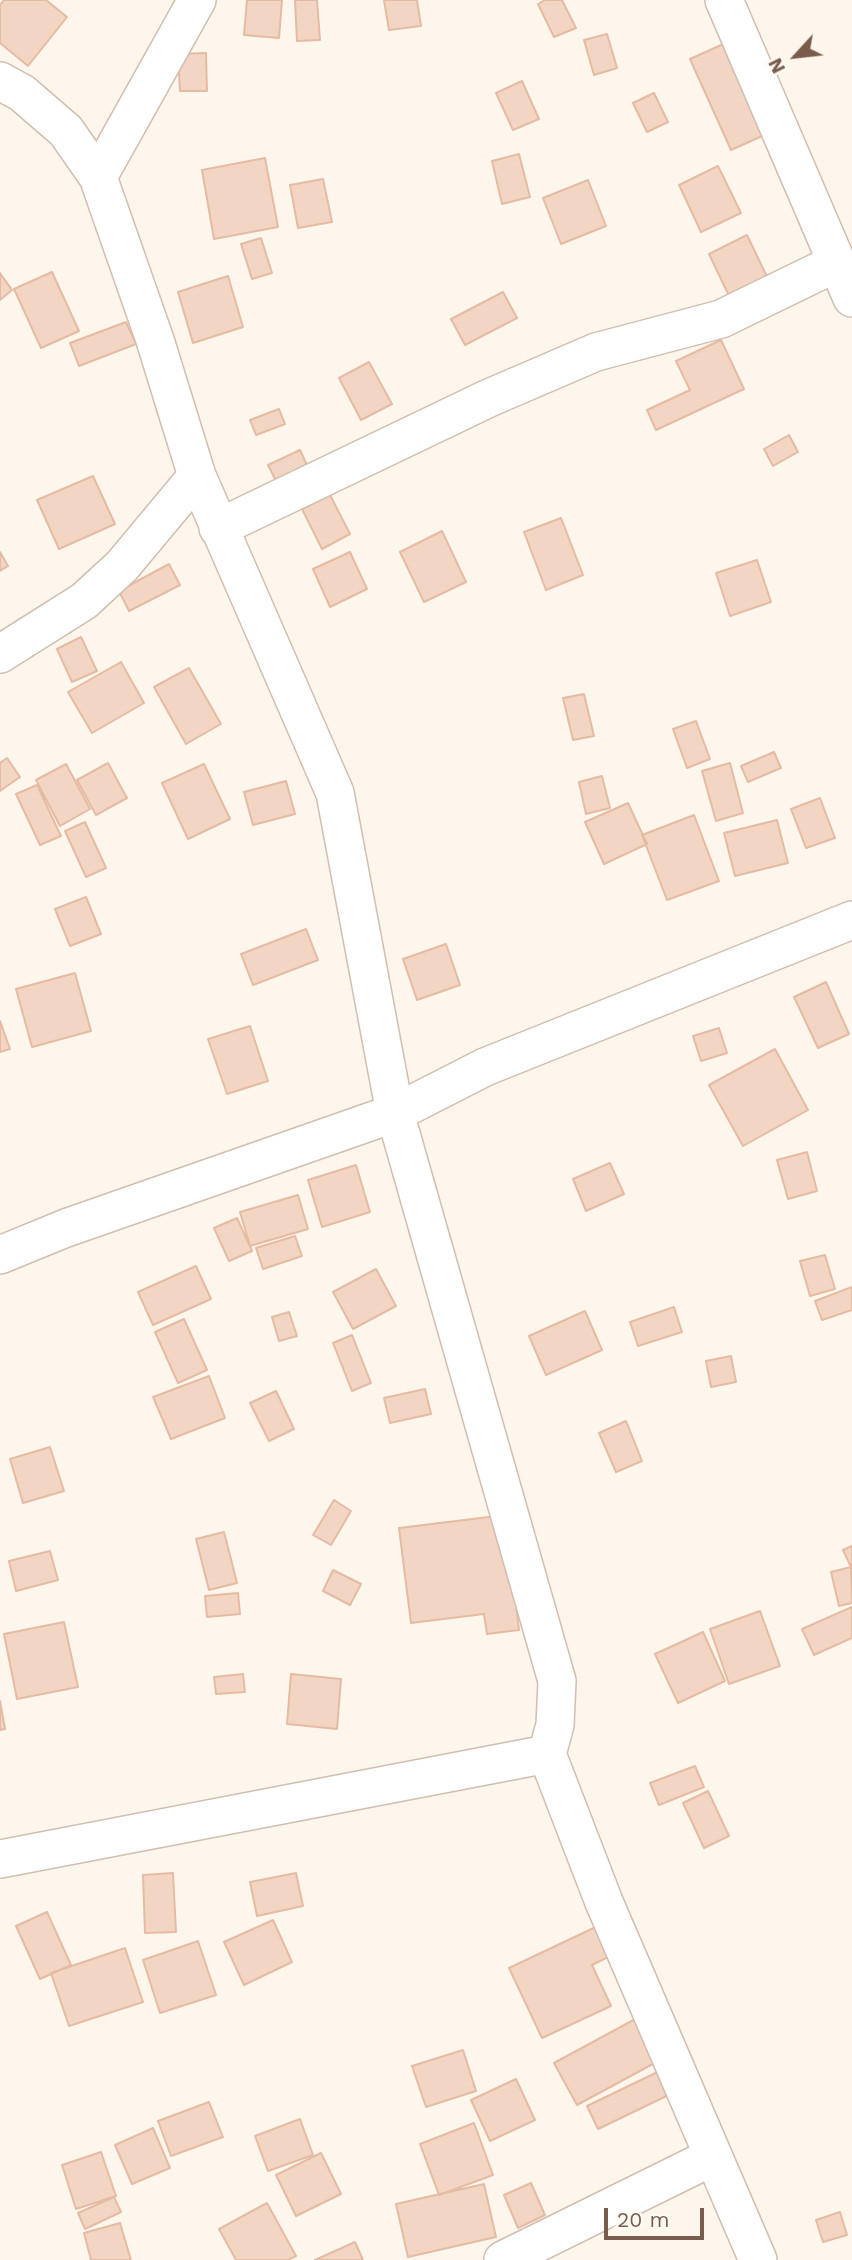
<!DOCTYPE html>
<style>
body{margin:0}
#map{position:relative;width:852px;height:2260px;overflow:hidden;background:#fdf6ec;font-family:"Work Sans",sans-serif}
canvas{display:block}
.north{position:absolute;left:761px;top:21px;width:70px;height:70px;-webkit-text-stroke:5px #fffaf3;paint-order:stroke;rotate:243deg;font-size:19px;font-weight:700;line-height:28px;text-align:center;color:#7a5c4d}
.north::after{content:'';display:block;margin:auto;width:24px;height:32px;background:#7a5c4d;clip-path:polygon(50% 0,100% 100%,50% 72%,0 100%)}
.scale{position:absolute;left:604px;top:2208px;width:100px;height:32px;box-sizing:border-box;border:4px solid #7a5c4d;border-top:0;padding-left:9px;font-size:21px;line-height:24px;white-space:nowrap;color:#7a5c4d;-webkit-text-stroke:5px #fffaf3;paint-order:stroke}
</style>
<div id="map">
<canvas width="852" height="2260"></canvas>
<div class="north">N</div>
<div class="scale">20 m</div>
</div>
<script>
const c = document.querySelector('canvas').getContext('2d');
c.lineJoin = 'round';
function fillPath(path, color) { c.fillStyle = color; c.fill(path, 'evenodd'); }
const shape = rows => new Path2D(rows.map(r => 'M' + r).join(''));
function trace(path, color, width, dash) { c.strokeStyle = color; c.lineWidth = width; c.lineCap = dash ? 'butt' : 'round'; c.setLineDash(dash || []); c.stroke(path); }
const building = shape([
 [4,0,46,0,67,17,28,66,0,43,0,5,4,0],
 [247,0,282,0,279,38,244,35,247,0],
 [295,0,317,0,320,40,297,41,295,0],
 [384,0,417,0,421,26,389,30,384,0],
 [545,0,562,0,576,28,554,37,538,4,545,0],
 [607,34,617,68,594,75,584,40,607,34],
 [730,41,771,132,731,150,690,59,730,41],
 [206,53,207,91,180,91,178,54,206,53],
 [522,81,539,119,513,130,496,93,522,81],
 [654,93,668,122,647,132,633,103,654,93],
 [519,154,530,197,502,204,492,161,519,154],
 [265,158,278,227,214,239,202,170,265,158],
 [718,166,741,213,701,232,679,185,718,166],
 [323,179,332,222,298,228,290,185,323,179],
 [588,180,606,226,561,244,543,198,588,180],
 [747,235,769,281,731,300,709,254,747,235],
 [261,238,272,273,252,279,241,244,261,238],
 [52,272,79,331,41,348,14,289,52,272],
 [0,273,12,290,0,300,0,273],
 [228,276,243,327,193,343,178,292,228,276],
 [503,292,517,318,465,345,451,319,503,292],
 [126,322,136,344,79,366,70,343,126,322],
 [721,340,744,389,656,430,647,410,690,390,676,361,721,340],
 [369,362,392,404,361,420,339,378,369,362],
 [279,409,285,424,256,435,250,420,279,409],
 [789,435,798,452,773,466,764,449,789,435],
 [300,450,310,472,279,487,268,465,300,450],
 [93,476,115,524,59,549,37,500,93,476],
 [330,495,350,534,322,549,302,509,330,495],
 [561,518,583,575,546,590,524,532,561,518],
 [442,531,466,582,424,602,400,552,442,531],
 [0,552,8,566,0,571,0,552],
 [350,552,367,589,330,607,313,569,350,552],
 [757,560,771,602,730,616,716,573,757,560],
 [169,564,180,585,129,611,119,591,169,564],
 [81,637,97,671,72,682,57,649,81,637],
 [121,662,144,703,92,733,68,692,121,662],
 [189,668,221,724,186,744,154,687,189,668],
 [584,694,594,736,573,740,563,698,584,694],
 [696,721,710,759,687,768,673,729,696,721],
 [774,752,781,768,748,782,741,766,774,752],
 [7,758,20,777,0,791,0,763,7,758],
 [108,763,127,798,96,815,77,780,108,763],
 [730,763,743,813,716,821,702,771,730,763],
 [66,764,90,809,60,826,36,780,66,764],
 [204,764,230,819,188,839,162,783,204,764],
 [602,776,610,808,586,814,579,782,602,776],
 [286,781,295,814,253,825,244,792,286,781],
 [37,785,61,836,40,845,16,794,37,785],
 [820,798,835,838,806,848,791,809,820,798],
 [628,803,647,844,604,864,585,822,628,803],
 [694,815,719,881,667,900,642,835,694,815],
 [777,820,788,863,735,876,724,833,777,820],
 [85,822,106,868,86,877,65,831,85,822],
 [86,897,101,934,70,946,55,909,86,897],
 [306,929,318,960,253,985,241,954,306,929],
 [446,944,460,985,417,1000,403,959,446,944],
 [75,973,91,1031,32,1047,16,989,75,973],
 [826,982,849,1034,818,1048,794,997,826,982],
 [0,1021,10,1049,0,1052,0,1021],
 [250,1026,268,1081,227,1094,208,1039,250,1026],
 [719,1028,727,1053,701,1061,693,1036,719,1028],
 [775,1049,808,1110,743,1146,709,1085,775,1049],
 [807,1152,817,1191,788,1199,777,1160,807,1152],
 [610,1163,624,1194,586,1211,573,1179,610,1163],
 [356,1165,370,1212,322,1227,308,1180,356,1165],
 [298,1195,308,1229,250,1246,240,1212,298,1195],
 [237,1218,252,1251,229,1261,214,1228,237,1218],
 [295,1236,302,1256,263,1269,256,1248,295,1236],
 [825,1255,835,1289,810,1296,800,1261,825,1255],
 [196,1266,211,1299,153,1325,138,1292,196,1266],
 [376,1269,396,1306,353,1329,333,1292,376,1269],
 [852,1287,852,1310,822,1320,815,1301,852,1287],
 [674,1307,682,1332,638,1346,630,1322,674,1307],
 [585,1311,602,1350,546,1375,529,1336,585,1311],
 [289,1312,297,1336,279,1341,272,1317,289,1312],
 [184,1319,207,1370,178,1383,155,1332,184,1319],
 [352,1335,371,1383,352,1391,333,1343,352,1335],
 [731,1356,736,1382,711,1387,706,1361,731,1356],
 [209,1376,225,1418,171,1439,153,1397,209,1376],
 [425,1389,431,1414,390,1423,384,1398,425,1389],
 [276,1391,294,1429,269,1441,250,1403,276,1391],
 [626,1421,642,1461,616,1472,599,1433,626,1421],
 [50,1447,64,1491,23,1503,10,1459,50,1447],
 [334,1500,351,1511,331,1545,313,1535,334,1500],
 [505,1515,519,1630,487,1634,484,1614,411,1623,399,1528,505,1515],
 [224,1532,237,1583,209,1590,196,1539,224,1532],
 [852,1546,852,1569,843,1550,852,1546],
 [50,1551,58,1580,16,1591,9,1561,50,1551],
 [851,1567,852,1603,839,1606,831,1572,851,1567],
 [333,1570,361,1584,350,1605,323,1591,333,1570],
 [238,1593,240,1614,207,1617,205,1596,238,1593],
 [852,1607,852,1638,814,1655,802,1629,852,1607],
 [760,1611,780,1666,729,1684,710,1629,760,1611],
 [64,1622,78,1687,17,1699,4,1634,64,1622],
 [703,1632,725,1681,678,1703,655,1654,703,1632],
 [243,1674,245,1692,216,1694,214,1677,243,1674],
 [291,1674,341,1679,337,1729,287,1724,291,1674],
 [0,1701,5,1729,0,1730,0,1701],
 [695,1766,704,1787,659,1805,650,1783,695,1766],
 [708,1791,729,1836,704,1848,683,1803,708,1791],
 [173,1873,176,1932,145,1933,143,1875,173,1873],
 [296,1873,303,1906,257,1916,250,1882,296,1873],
 [47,1912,71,1965,40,1979,16,1926,47,1912],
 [273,1920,292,1962,244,1985,224,1942,273,1920],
 [602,1924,616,1953,592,1965,611,2006,542,2038,509,1968,602,1924],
 [198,1941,216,1995,160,2013,143,1960,198,1941],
 [125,1948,143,2002,69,2026,51,1973,125,1948],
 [639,2017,662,2059,577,2105,554,2063,639,2017],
 [463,2050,476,2091,426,2107,412,2066,463,2050],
 [668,2067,679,2090,598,2129,587,2106,668,2067],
 [516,2079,535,2120,490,2141,471,2100,516,2079],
 [209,2102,223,2137,171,2156,158,2121,209,2102],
 [300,2119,313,2155,268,2171,255,2136,300,2119],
 [474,2123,493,2175,439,2195,420,2144,474,2123],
 [153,2128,170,2168,132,2184,115,2145,153,2128],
 [101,2152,116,2196,76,2209,62,2165,101,2152],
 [321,2153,341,2194,296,2216,276,2175,321,2153],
 [531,2183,545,2215,518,2228,504,2195,531,2183],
 [484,2184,496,2237,408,2257,396,2204,484,2184],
 [114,2197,121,2212,85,2229,78,2213,114,2197],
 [267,2203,296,2256,288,2260,236,2260,219,2229,267,2203],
 [840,2212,847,2235,823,2242,816,2220,840,2212],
 [120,2223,131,2260,91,2260,84,2233,120,2223],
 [355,2242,363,2260,315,2260,355,2242]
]);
fillPath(building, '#f3d5c3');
trace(building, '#e6bba3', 2);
const street = shape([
 [724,0,852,298],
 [0,81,22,93,66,131,98,177,155,340,197,476,335,793,395,1113,557,1681,555,1725,547,1754,604,1902,758,2260],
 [98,177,197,0],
 [218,528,489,398,596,352,721,319,836,263],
 [0,654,84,601,122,566,197,476],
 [0,1255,66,1228,395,1113,485,1067,852,920],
 [0,1859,547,1754],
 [503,2260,712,2157]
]);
trace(street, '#d1beb0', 40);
trace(street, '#fff', 37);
</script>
